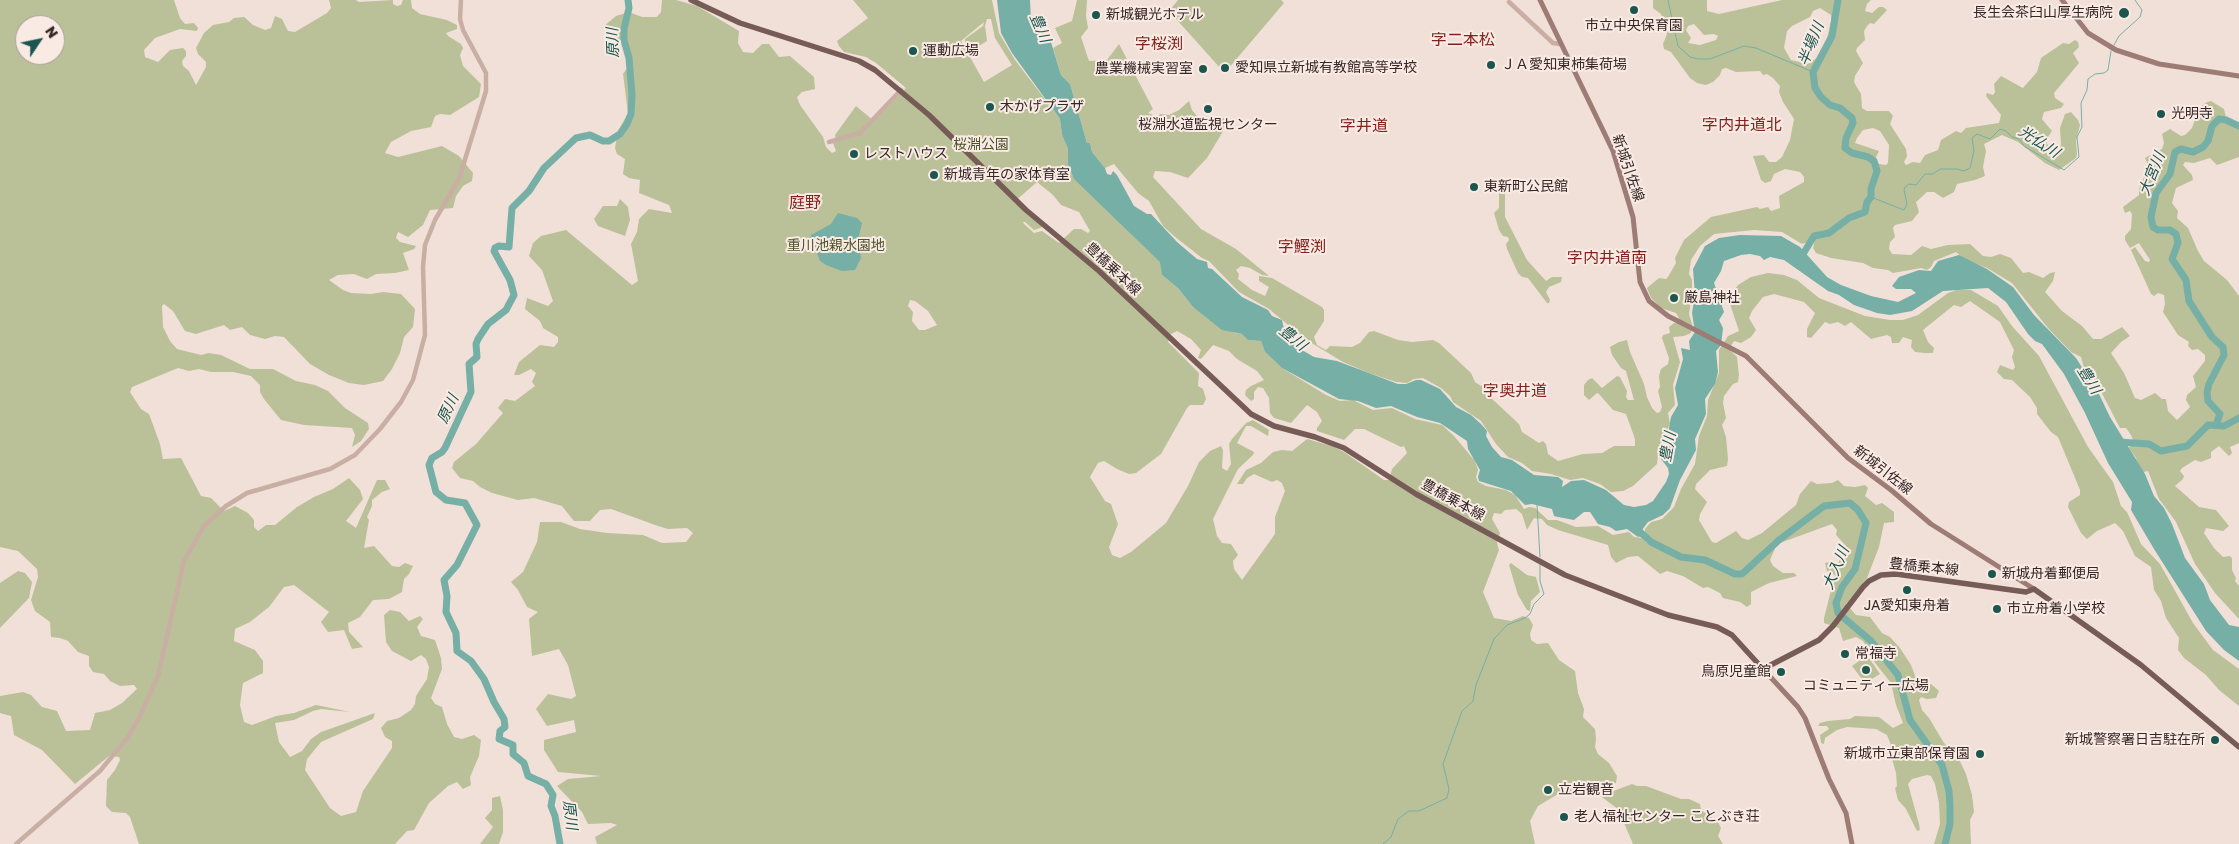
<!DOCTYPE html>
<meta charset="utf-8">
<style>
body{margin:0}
#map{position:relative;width:2239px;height:844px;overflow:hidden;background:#f1e0d8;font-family:"Golos Text",sans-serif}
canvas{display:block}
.north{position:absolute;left:15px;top:15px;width:50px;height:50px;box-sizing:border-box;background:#f9ebe4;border:1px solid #aa9d98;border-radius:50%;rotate:56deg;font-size:14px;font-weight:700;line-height:20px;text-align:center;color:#342726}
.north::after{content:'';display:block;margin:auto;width:18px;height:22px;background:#1b564f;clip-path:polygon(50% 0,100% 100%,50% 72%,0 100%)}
</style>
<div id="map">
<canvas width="2239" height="844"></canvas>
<div class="north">N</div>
</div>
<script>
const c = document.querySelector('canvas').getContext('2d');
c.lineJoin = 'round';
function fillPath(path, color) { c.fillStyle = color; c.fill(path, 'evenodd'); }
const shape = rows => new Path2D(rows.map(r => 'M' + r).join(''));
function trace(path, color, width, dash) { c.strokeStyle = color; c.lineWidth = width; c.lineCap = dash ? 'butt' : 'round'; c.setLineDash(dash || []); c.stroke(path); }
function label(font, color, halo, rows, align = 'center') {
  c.font = font + ' "Golos Text","Noto Sans JP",sans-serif'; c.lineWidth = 4; c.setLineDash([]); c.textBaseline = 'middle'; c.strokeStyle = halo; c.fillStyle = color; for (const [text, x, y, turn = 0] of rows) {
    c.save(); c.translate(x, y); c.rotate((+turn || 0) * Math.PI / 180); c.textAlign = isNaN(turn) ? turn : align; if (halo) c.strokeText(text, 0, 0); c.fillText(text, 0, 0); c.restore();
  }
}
fillPath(shape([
 [0,0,174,0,180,18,185,24,194,23,198,28,197,31,180,29,155,38,144,50,145,57,158,62,170,50,183,48,186,51,186,56,182,61,183,66,189,71,196,85,206,67,206,62,198,54,196,48,204,33,213,25,229,22,234,18,244,17,253,25,265,30,271,28,275,16,282,19,288,31,295,32,327,13,331,8,329,0,356,0,359,2,393,0,393,4,397,6,401,5,403,0,411,0,412,8,420,14,447,20,457,25,457,29,446,33,448,36,461,44,463,48,460,55,463,66,481,84,479,97,450,115,440,114,435,116,431,127,411,131,391,142,385,153,398,157,442,146,459,156,473,173,472,181,463,186,456,196,453,208,430,210,423,225,408,237,398,232,396,238,400,242,416,246,414,249,403,253,409,270,395,273,376,274,367,279,354,274,338,275,329,280,343,290,351,293,371,294,383,292,401,294,415,309,413,327,404,337,400,353,392,369,383,381,364,385,349,383,329,375,310,364,284,337,275,336,265,339,250,335,242,327,230,330,224,325,196,334,185,331,173,311,164,304,162,306,163,327,170,341,177,349,201,355,209,353,221,355,250,369,273,369,296,381,315,385,328,391,345,408,368,423,369,429,361,441,352,447,355,435,352,428,304,425,281,420,264,399,260,392,260,385,251,376,233,372,211,372,199,369,189,371,178,368,132,387,130,392,141,409,149,414,160,444,163,459,181,458,201,496,211,498,224,511,235,506,248,513,254,520,254,527,258,531,266,525,275,525,297,507,314,497,333,489,349,478,360,490,363,499,346,521,356,528,377,480,385,480,390,489,382,492,372,500,372,506,367,517,369,520,364,548,374,546,392,566,399,567,405,563,413,566,409,574,404,579,402,592,389,599,373,600,360,617,348,623,349,632,363,647,352,649,344,630,328,632,321,622,329,612,294,585,284,587,269,607,250,622,235,629,234,641,255,650,263,661,263,673,243,683,240,705,244,722,252,725,276,716,294,713,316,705,350,712,321,709,313,711,294,720,275,723,279,742,290,757,302,751,311,739,321,732,375,713,373,719,321,742,307,759,305,770,330,808,341,816,356,812,363,791,392,748,392,741,385,737,381,728,387,721,399,718,411,710,415,704,416,696,427,679,429,667,426,659,421,655,411,661,392,651,386,642,384,615,390,610,400,612,409,621,420,616,423,619,417,627,421,636,435,640,441,658,442,669,431,698,435,704,442,707,447,724,454,737,462,739,474,735,481,740,479,756,470,777,471,785,463,789,457,782,448,786,429,803,414,830,407,831,395,844,139,844,130,817,126,813,112,812,106,806,107,780,115,770,120,760,119,757,109,756,75,784,42,750,14,735,11,716,0,713,0,696,23,692,31,695,42,707,57,711,66,731,90,730,95,713,110,710,122,703,137,689,134,685,120,686,110,681,104,674,93,672,89,666,89,656,78,652,68,641,60,638,51,637,50,622,35,611,31,600,38,577,37,569,18,551,0,547],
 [25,25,55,25,55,55,25,55],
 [662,0,676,0,697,6,739,31,738,43,743,52,753,53,762,44,769,44,779,57,790,56,814,77,815,89,802,92,797,97,800,105,823,137,826,147,832,153,836,151,833,143,836,142,835,135,856,106,874,121,906,88,876,63,866,57,844,52,839,46,837,41,868,18,853,0,992,0,999,33,1015,60,1060,119,1062,135,1068,149,1068,164,1074,178,1161,262,1162,275,1178,288,1193,307,1235,333,1243,334,1248,340,1261,341,1265,352,1282,368,1326,395,1340,401,1353,400,1373,410,1392,408,1415,419,1442,425,1454,436,1475,461,1478,470,1476,477,1478,482,1486,486,1506,490,1515,495,1524,509,1529,507,1535,508,1548,520,1557,520,1576,527,1598,526,1613,535,1629,532,1634,537,1642,538,1647,543,1650,538,1645,534,1645,529,1651,522,1662,519,1674,507,1681,489,1695,464,1699,436,1707,416,1708,400,1719,373,1719,350,1728,336,1739,331,1728,298,1738,285,1751,277,1768,273,1784,275,1797,280,1819,298,1865,316,1890,320,1903,320,1918,315,1948,293,1957,290,1971,290,1998,306,2012,326,2039,356,2088,447,2113,482,2121,506,2127,512,2141,544,2160,564,2193,623,2213,650,2239,669,2239,706,2219,690,2206,675,2184,658,2178,650,2179,638,2166,618,2161,601,2154,590,2151,567,2135,556,2123,531,2115,523,2097,531,2087,539,2081,533,2068,507,2069,502,2080,495,2080,490,2058,437,2051,432,2037,414,2037,408,2030,397,2012,380,2004,379,1997,372,2000,365,2013,370,2015,367,2012,357,2014,350,2000,322,1970,301,1961,307,1954,305,1923,330,1928,342,1934,348,1933,353,1925,353,1915,352,1911,347,1912,340,1903,337,1899,343,1892,343,1891,337,1887,335,1871,339,1851,322,1845,326,1838,322,1830,324,1825,322,1811,338,1807,337,1807,329,1815,313,1804,302,1774,294,1763,297,1752,311,1749,318,1756,330,1751,337,1741,343,1734,341,1729,349,1737,357,1739,375,1738,382,1733,384,1724,396,1723,403,1726,418,1722,425,1726,437,1728,459,1727,466,1710,470,1696,484,1695,489,1707,502,1700,514,1699,520,1712,542,1716,543,1736,531,1742,538,1748,540,1762,533,1796,505,1800,494,1811,481,1817,484,1832,483,1838,480,1844,486,1855,487,1865,485,1868,488,1865,496,1876,505,1882,503,1894,512,1894,522,1884,523,1879,547,1867,578,1846,604,1856,615,1870,617,1882,633,1890,637,1900,648,1911,665,1917,681,1925,686,1931,684,1939,691,1936,698,1927,699,1921,697,1919,700,1922,710,1929,718,1944,743,1957,755,1966,774,1972,795,1974,812,1970,820,1971,844,1934,844,1940,824,1939,803,1935,784,1931,776,1927,775,1912,779,1908,784,1919,824,1920,830,1917,831,1906,809,1898,800,1895,788,1897,786,1896,773,1889,748,1891,745,1887,735,1876,729,1847,727,1837,730,1825,738,1824,744,1821,743,1820,735,1829,729,1827,726,1818,726,1820,723,1828,721,1850,719,1855,716,1879,717,1893,728,1903,723,1896,705,1891,683,1868,654,1869,650,1863,641,1856,637,1843,641,1839,628,1824,623,1824,618,1835,575,1827,571,1825,563,1830,562,1832,566,1837,566,1846,546,1836,535,1837,530,1832,524,1777,544,1770,560,1773,566,1783,573,1794,573,1797,576,1769,583,1751,592,1751,604,1747,607,1740,602,1723,598,1720,593,1708,587,1703,588,1683,576,1667,571,1660,574,1638,556,1628,557,1616,563,1611,557,1608,545,1558,530,1547,525,1542,519,1534,518,1527,530,1522,514,1516,509,1505,510,1501,514,1494,513,1492,519,1500,533,1497,543,1499,550,1483,592,1494,618,1511,621,1523,616,1529,618,1533,625,1530,634,1531,640,1537,644,1548,643,1559,660,1575,671,1578,693,1584,709,1583,717,1595,729,1596,739,1595,747,1598,754,1609,763,1617,776,1616,783,1609,785,1611,792,1632,784,1637,786,1646,786,1681,799,1689,799,1700,804,1701,810,1718,822,1721,828,1718,836,1723,844,1633,844,1618,809,1599,795,1581,796,1558,794,1538,806,1530,821,1535,844,597,844,595,837,617,825,611,823,588,824,582,812,557,786,568,779,601,776,558,772,544,750,544,740,576,732,574,720,547,726,536,709,548,694,571,699,576,696,568,665,559,649,532,656,529,619,538,612,527,607,518,590,511,582,523,572,537,542,540,522,561,522,580,529,607,533,643,535,662,543,686,542,693,533,687,528,668,529,658,526,611,509,600,510,590,521,574,521,562,506,534,498,518,500,492,493,480,487,473,481,460,478,452,468,454,462,476,444,503,413,498,408,505,399,515,401,535,386,532,382,536,373,531,369,519,375,514,375,519,362,540,345,554,347,558,342,558,337,543,328,540,321,525,309,527,298,548,306,553,301,542,270,529,256,533,243,541,236,566,230,632,285,638,281,631,244,637,232,639,219,649,209,672,213,669,205,639,193,640,180,629,178,623,174,625,159,617,154,615,148,618,131,628,113,623,74,629,65,628,52,621,42,610,37,603,27,616,16,629,12,642,17,657,17,661,12],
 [987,19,991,19,995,38,1012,65,984,82,961,41,984,22,983,26,965,39,965,42,971,51,987,41,985,26],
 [1037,182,1053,195,1061,205,1079,212,1090,231,1088,233,1081,229,1074,229,1059,243,1042,231,1034,233,1024,224,1023,222,1025,222,1034,230,1043,227,1014,202],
 [910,300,915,301,928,311,937,325,925,330,919,330,912,321,913,312,908,306],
 [1177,331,1191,339,1201,350,1198,358,1201,359,1213,345,1229,351,1237,359,1257,371,1264,380,1251,386,1246,390,1245,395,1251,401,1254,399,1254,392,1258,387,1263,388,1269,398,1270,413,1274,418,1291,423,1307,405,1317,412,1322,421,1317,428,1317,431,1344,440,1355,429,1364,429,1401,447,1404,446,1407,453,1392,469,1389,480,1384,480,1344,452,1332,446,1307,439,1292,451,1282,450,1273,452,1261,463,1246,470,1237,484,1243,484,1247,478,1254,474,1272,482,1277,480,1282,483,1285,491,1275,517,1275,534,1242,580,1234,569,1233,561,1238,555,1231,544,1222,543,1217,536,1213,519,1238,469,1253,455,1254,452,1237,443,1246,426,1251,426,1268,436,1269,430,1253,420,1246,423,1232,439,1229,444,1231,464,1227,471,1222,468,1223,450,1221,446,1210,451,1199,462,1188,486,1166,523,1131,552,1120,558,1112,555,1109,547,1118,524,1111,504,1105,501,1090,477,1098,463,1104,461,1117,469,1129,474,1136,473,1161,454,1187,408,1190,405,1203,405,1206,399,1203,389,1198,386,1199,373,1168,342,1171,334],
 [1077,0,1087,0,1086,16,1088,28,1081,37,1089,61,1107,60,1119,44,1153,109,1148,113,1158,117,1160,114,1169,115,1179,110,1189,101,1192,110,1206,127,1212,130,1221,119,1228,117,1222,133,1207,158,1188,178,1170,172,1155,171,1153,177,1201,229,1236,249,1269,276,1262,275,1250,268,1241,266,1236,270,1239,274,1238,279,1252,290,1265,296,1269,287,1259,281,1259,276,1272,278,1322,307,1324,310,1324,321,1314,337,1317,345,1326,350,1330,346,1352,347,1360,343,1369,332,1374,331,1398,340,1412,342,1433,340,1439,343,1471,373,1475,382,1481,386,1489,384,1492,387,1490,397,1519,424,1522,432,1539,443,1543,441,1546,444,1548,454,1558,461,1583,454,1602,453,1614,446,1635,446,1635,439,1626,414,1613,410,1599,394,1597,393,1589,400,1584,395,1584,385,1588,380,1592,378,1602,388,1617,376,1620,377,1627,391,1626,397,1628,400,1634,400,1626,371,1621,368,1612,355,1610,347,1619,342,1627,340,1630,352,1644,384,1647,397,1652,408,1657,413,1660,412,1662,407,1658,391,1660,387,1659,376,1661,369,1668,364,1669,358,1662,338,1663,335,1670,333,1669,327,1674,323,1677,323,1679,318,1676,313,1661,308,1651,298,1647,288,1659,278,1666,279,1668,277,1676,263,1675,258,1684,240,1711,217,1757,207,1760,209,1768,207,1771,211,1780,208,1779,196,1804,182,1804,177,1800,172,1785,169,1774,174,1771,181,1765,183,1761,180,1753,156,1764,155,1769,162,1776,162,1782,157,1790,140,1794,119,1783,102,1779,92,1780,86,1773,78,1767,74,1763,75,1760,71,1736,72,1726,68,1722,69,1720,75,1713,82,1706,85,1697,83,1690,78,1671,52,1664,49,1663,44,1667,34,1666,26,1661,14,1653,8,1653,0,1707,0,1707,11,1719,14,1782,0,1871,0,1867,4,1865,11,1872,13,1879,7,1883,7,1887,10,1874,24,1870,23,1867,26,1864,31,1865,40,1857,48,1856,51,1863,63,1855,76,1854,82,1861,94,1862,108,1867,111,1889,111,1893,116,1890,124,1906,149,1907,156,1904,162,1906,165,1913,162,1920,163,1925,155,1938,150,1941,140,1956,131,1961,133,1966,128,1999,123,2001,115,1986,96,1987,93,1993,95,1995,92,1994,84,2001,76,2023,88,2037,72,2041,58,2063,43,2069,44,2075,40,2078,42,2079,47,2073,53,2079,63,2054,93,2055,98,2064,104,2061,108,2044,112,2042,119,2052,131,2046,140,2047,144,2057,150,2061,145,2060,128,2065,114,2071,112,2078,120,2080,125,2076,141,2077,154,2076,158,2059,170,2045,163,2018,142,2002,135,1984,144,1986,151,1983,167,1985,176,1975,180,1957,184,1954,192,1943,198,1934,192,1927,192,1916,202,1919,212,1912,221,1895,225,1893,228,1895,237,1890,242,1889,249,1892,254,1911,255,1922,246,1931,249,1948,245,1970,244,1983,256,1991,257,2000,254,2011,258,2023,273,2029,272,2043,278,2050,273,2055,272,2053,281,2045,292,2062,311,2082,326,2093,339,2101,339,2122,327,2130,336,2121,342,2111,353,2124,373,2135,398,2141,400,2155,393,2162,399,2166,399,2168,411,2177,420,2190,407,2186,400,2187,395,2196,387,2193,376,2205,361,2205,355,2198,349,2192,350,2188,346,2189,342,2178,335,2163,312,2165,304,2164,295,2158,293,2154,296,2151,294,2131,250,2135,247,2145,261,2149,262,2150,260,2139,243,2130,248,2125,240,2125,236,2131,229,2132,214,2130,211,2125,213,2123,207,2139,195,2139,189,2144,177,2148,174,2148,165,2145,158,2162,149,2164,143,2162,134,2170,129,2181,136,2185,135,2192,128,2199,108,2207,102,2211,101,2224,109,2227,122,2239,128,2239,157,2217,165,2210,158,2194,163,2185,162,2183,165,2192,175,2193,180,2176,188,2172,203,2178,211,2177,218,2188,228,2198,251,2204,261,2227,280,2239,296,2239,443,2230,447,2232,453,2229,456,2219,446,2211,452,2211,458,2201,462,2195,460,2182,468,2180,471,2184,476,2183,479,2175,486,2199,507,2216,510,2229,526,2223,531,2206,528,2204,533,2214,548,2223,557,2230,556,2232,558,2232,570,2236,578,2235,581,2239,586,2239,619,2215,593,2195,564,2176,522,2159,499,2148,471,2144,472,2139,469,2136,458,2129,448,2133,440,2131,435,2126,428,2120,428,2095,380,2084,368,2081,357,2071,352,2048,328,2012,283,1987,268,1964,259,1956,252,1934,261,1931,267,1927,270,1921,268,1893,273,1888,270,1873,268,1863,263,1831,258,1816,253,1813,248,1815,240,1802,244,1782,232,1754,230,1714,234,1700,246,1691,260,1689,274,1692,280,1692,294,1689,314,1692,324,1691,333,1684,336,1673,337,1680,362,1673,385,1675,405,1668,413,1670,424,1659,448,1657,464,1633,486,1623,491,1611,492,1600,484,1583,478,1570,480,1551,474,1532,471,1522,463,1508,457,1496,444,1481,421,1453,402,1450,396,1441,388,1423,378,1414,379,1407,383,1396,382,1369,373,1343,362,1305,339,1269,309,1239,292,1209,261,1202,258,1174,236,1163,226,1149,201,1138,193,1114,164,1105,168,1092,152,1090,143,1087,143,1070,84,1061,75,1053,48,1062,43,1055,28,1072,21],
 [1820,8,1831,15,1831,21,1824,53,1808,64,1791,60,1784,48,1787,31,1792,26,1810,17,1813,11],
 [1694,24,1704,35,1714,34,1718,36,1716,40,1700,45,1688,43,1691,38,1686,30,1688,26],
 [1873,128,1880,131,1889,145,1888,163,1886,165,1879,164,1875,159,1879,151,1855,143,1857,138,1863,130],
 [1178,0,1281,0,1284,3,1228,69,1221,69,1169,11],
 [1505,180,1505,217,1527,260,1546,281,1552,277,1562,277,1561,282,1549,287,1546,292,1550,300,1549,303,1547,303,1528,278,1522,277,1518,273,1507,249,1506,244,1509,240,1508,237,1503,236,1499,230,1494,213,1499,208,1499,192,1501,182],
 [620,199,628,207,630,220,625,236,598,226,594,219,603,206,617,206],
 [1511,563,1527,575,1536,577,1540,592,1531,601,1530,611,1527,610,1518,595,1509,565],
 [18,571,25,573,32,582,29,598,0,628,0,583],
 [1867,655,1880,674,1865,683,1852,666],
 [500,796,503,810,503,832,499,844,480,844,493,827,485,818,492,810,492,798]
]), '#bac098');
fillPath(shape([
 [997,0,1030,0,1031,23,1050,39,1061,75,1070,84,1087,143,1090,143,1092,152,1105,168,1107,174,1111,175,1113,171,1117,175,1134,206,1147,214,1151,214,1177,242,1197,259,1207,262,1208,268,1212,269,1242,297,1268,310,1272,316,1282,320,1285,333,1300,349,1314,357,1337,361,1398,384,1406,384,1416,380,1421,380,1440,389,1456,407,1471,415,1481,424,1487,431,1486,436,1492,447,1501,457,1512,460,1534,475,1558,477,1563,481,1562,487,1571,481,1584,480,1606,490,1624,505,1634,507,1646,505,1653,501,1666,482,1669,474,1668,468,1661,459,1666,445,1671,417,1678,405,1675,388,1683,359,1681,348,1690,350,1689,341,1695,332,1692,313,1695,295,1693,269,1705,246,1719,238,1740,235,1781,236,1800,247,1827,277,1841,285,1871,296,1898,302,1916,293,1911,289,1896,289,1892,286,1899,277,1919,270,1931,271,1938,261,1959,255,1987,269,2013,287,2034,315,2076,358,2098,392,2110,417,2145,474,2154,496,2164,508,2172,524,2185,558,2204,584,2210,600,2229,625,2239,627,2239,661,2224,650,2206,631,2154,549,2131,510,2132,502,2108,463,2085,413,2064,374,2042,344,2035,341,2028,334,2006,302,1988,288,1943,291,1912,311,1890,315,1877,313,1854,305,1839,295,1828,291,1784,260,1770,257,1764,260,1760,256,1750,254,1741,255,1724,261,1721,271,1714,283,1724,312,1719,320,1723,328,1721,345,1716,351,1718,372,1715,384,1705,399,1706,414,1695,439,1696,450,1680,480,1670,508,1663,515,1648,522,1642,530,1642,536,1638,537,1627,529,1616,531,1610,527,1598,524,1590,512,1584,512,1574,520,1558,517,1554,516,1552,509,1532,504,1525,505,1511,491,1479,481,1478,477,1480,470,1468,449,1467,441,1440,423,1417,417,1391,406,1376,408,1358,401,1339,399,1282,368,1265,352,1261,341,1248,340,1242,334,1222,330,1193,307,1178,288,1162,275,1160,262,1074,179,1068,164,1068,149,1062,135,1060,119,1012,53,1001,33],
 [838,213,857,218,862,223,858,240,861,258,855,270,842,271,826,265,820,261,817,253,809,243,811,235,831,224]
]), '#76afa6');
trace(shape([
 [1668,0,1678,46,1690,57,1698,59,1710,59,1744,46,1756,48,1813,72],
 [2114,45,2119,36,2140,17,2142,10,2135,0],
 [1871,197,1904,210,1907,204,1904,190,1905,187,1909,184,1916,185,1925,174,1933,174,1940,169,1957,169,1964,171,1970,168,1974,151,1972,138,1977,134,1990,139,2000,129,2006,131,2012,137,2019,139,2024,146,2064,170,2079,157,2077,137,2082,127,2081,103,2087,90,2088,79,2095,74,2104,73,2108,70,2111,51],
 [1537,505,1540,557],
 [1383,844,1391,837,1398,819,1409,811,1419,811,1447,798,1449,789,1443,764,1462,711,1473,701,1476,685,1494,639,1507,625,1525,618,1530,614,1534,604,1544,594,1540,581,1540,565]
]), '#76afa6', 1);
trace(shape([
 [1800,259,1814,236,1829,233,1849,218,1865,212,1867,202,1871,197,1871,189,1877,171,1874,161,1868,157,1852,153,1845,148,1846,138,1853,123,1852,118,1840,108,1830,105,1821,97,1815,88,1813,72,1832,36,1838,0],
 [2216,425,2220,414,2208,401,2207,392,2209,384,2224,355,2223,347,2212,337,2189,301,2186,280,2172,259,2178,243,2176,234,2170,230,2158,230,2153,227,2151,217,2156,193,2170,174,2175,152,2181,149,2193,152,2203,147,2208,141,2212,126,2219,119,2226,120,2239,126],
 [2119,442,2149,444,2161,451,2187,446,2208,425,2224,426,2239,418],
 [1637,529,1651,542,1681,557,1705,560,1735,574,1742,574,1779,540,1824,506,1850,503,1858,510,1866,523,1857,561,1855,569,1842,587,1836,603,1838,613,1871,641,1898,675,1910,720,1942,765,1949,791,1950,806,1950,824,1945,844],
 [560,844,555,816,551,806,553,795,546,784,528,776,524,763,513,754,513,745,499,739,500,731,505,727,504,719,494,702,484,679,471,661,457,651,456,633,446,612,447,596,444,580,457,565,477,525,465,503,446,500,436,492,429,465,432,458,442,452,445,448,471,392,469,364,477,357,476,344,478,339,488,324,506,310,514,295,510,280,494,251,495,248,499,246,509,247,512,208,529,191,544,168,576,138,590,135,603,141,609,141,620,134,627,124,631,114,632,95,629,58,624,40,624,29,629,8,628,0]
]), '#76afa6', 7);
trace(shape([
 [1509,2,1553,43,1560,44],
 [829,142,860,133,901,90],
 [16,844,100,771,128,737,139,718,158,676,184,561,204,526,226,506,247,493,330,469,355,455,380,429,401,402,413,380,425,335,423,267,425,245,435,220,459,179,486,91,486,73,463,30,460,19,461,0]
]), '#c9aea4', 4.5);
trace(shape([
 [1540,0,1613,151,1633,217,1640,282,1649,301,1668,316,1746,356,1848,458,1891,490,1931,524,2034,589],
 [2062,0,2088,33,2116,50,2159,64,2239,76],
 [1763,669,1798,707,1805,718,1829,779,1846,813,1852,844]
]), '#9d7c75', 5);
trace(shape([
 [691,0,740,23,859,61,875,70,929,115,1026,210,1099,271,1251,414,1274,426,1315,437,1344,448,1416,494,1565,575,1668,615,1717,627,1732,635,1763,669,1819,640,1833,626,1863,587,1869,581,1881,575,1896,574,2026,592,2034,589,2141,665,2239,747]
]), '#775b56', 5.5);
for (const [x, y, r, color] of [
 [1634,10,5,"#1b564f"],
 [2124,13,6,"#1b564f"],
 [1096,15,5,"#1b564f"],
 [913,51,5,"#1b564f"],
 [1491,65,5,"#1b564f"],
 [1225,68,5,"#1b564f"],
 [1203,69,5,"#1b564f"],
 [990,107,5,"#1b564f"],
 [1208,109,5,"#1b564f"],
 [2161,114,5,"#1b564f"],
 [854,154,5,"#1b564f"],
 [934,175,5,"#1b564f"],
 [1474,187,5,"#1b564f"],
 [1674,298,5,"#1b564f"],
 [1992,574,5,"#1b564f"],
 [1907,590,5,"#1b564f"],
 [1997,609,5,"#1b564f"],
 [1845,654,5,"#1b564f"],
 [1866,670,5,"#1b564f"],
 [1781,672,5,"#1b564f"],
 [2215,740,5,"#1b564f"],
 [1980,754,5,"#1b564f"],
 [1548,790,5,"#1b564f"],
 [1564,817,5,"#1b564f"]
]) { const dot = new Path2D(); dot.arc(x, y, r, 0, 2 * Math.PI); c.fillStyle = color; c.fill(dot); trace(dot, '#f9ebe4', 2); }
label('14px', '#342726', '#f9ebe4', [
 ["長生会茶臼山厚生病院",2113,13,"right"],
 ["新城観光ホテル",1106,15],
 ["市立中央保育園",1634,26,"center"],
 ["運動広場",923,51],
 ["ＪＡ愛知東柿集荷場",1501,65],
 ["愛知県立新城有教館高等学校",1235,68],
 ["農業機械実習室",1193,69,"right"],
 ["木かげプラザ",1000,107],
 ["光明寺",2171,114],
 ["桜淵水道監視センター",1208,125,"center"],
 ["レストハウス",864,154],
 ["新城青年の家体育室",944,175],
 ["東新町公民館",1484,187],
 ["厳島神社",1684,298],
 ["新城舟着郵便局",2002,574],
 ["JA愛知東舟着",1907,606,"center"],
 ["市立舟着小学校",2007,609],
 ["常福寺",1855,654],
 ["鳥原児童館",1771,672,"right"],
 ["コミュニティー広場",1866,686,"center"],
 ["新城警察署日吉駐在所",2205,740,"right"],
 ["新城市立東部保育園",1970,754,"right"],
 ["立岩観音",1558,790],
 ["老人福祉センター ことぶき荘",1574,817]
], 'left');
label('14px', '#4b5329', '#f9ebe4', [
 ["桜淵公園",981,145],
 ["重川池親水園地",836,246]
]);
label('14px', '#342726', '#f9ebe4', [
 ["新城引佐線",1628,168,71],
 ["豊橋乗本線",1113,269,43],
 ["新城引佐線",1883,470,38],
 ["豊橋乗本線",1453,500,29],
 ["豊橋乗本線",1924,567,6]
]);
label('italic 15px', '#1b564f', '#f9ebe4', [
 ["豊川",1040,28,67],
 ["原川",613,43,-92],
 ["半場川",1811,44,-68],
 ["光仏川",2039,142,33],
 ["大宮川",2152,174,-68],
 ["豊川",1293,338,39],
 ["豊川",2089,380,58],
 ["原川",448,409,-65],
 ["豊川",1668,447,-80],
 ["大入川",1836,568,-67],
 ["原川",570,815,83]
]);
label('16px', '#84231e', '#f9ebe4', [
 ["字二本松",1463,40],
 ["字桜渕",1159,44],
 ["字内井道北",1742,125],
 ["字井道",1364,126],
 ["庭野",805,203],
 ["字鰹渕",1302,247],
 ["字内井道南",1607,258],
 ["字奥井道",1515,391]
]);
</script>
